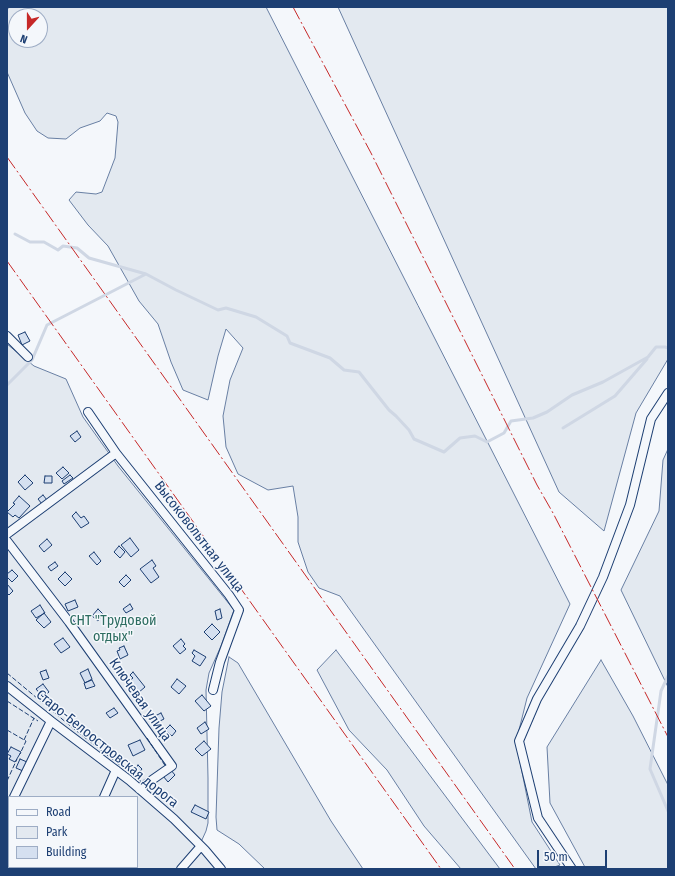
<!DOCTYPE html>
<meta charset="utf-8">
<style>
body{margin:0}
#map{position:relative;width:675px;height:876px;overflow:hidden;background:#f4f7fb;font-family:"Fira Sans Condensed",sans-serif}
canvas{display:block}
.frame{position:absolute;inset:0;border:8px solid #1d3f73;pointer-events:none}
.legend{position:absolute;left:8px;top:796px;width:130px;height:72px;box-sizing:border-box;background:#f4f7fb;border:1px solid #9eadc5;margin:0;padding:5px 7px;list-style:none;font-size:12px;color:#1d3f73}
.legend li{display:flex;align-items:center;gap:8px;height:20px}
.legend b{width:20px;border:1px solid #9eadc5}
.north{position:absolute;left:8px;top:8px;width:40px;height:40px;box-sizing:border-box;background:#f4f7fb;border:1px solid #9eadc5;border-radius:50%;rotate:201deg;font-size:11px;font-weight:700;line-height:16px;text-align:center;color:#1d3f73}
.north::after{content:'';display:block;margin:auto;width:14px;height:18px;background:#c62828;clip-path:polygon(50% 0,100% 100%,50% 72%,0 100%)}
.scale{position:absolute;left:537px;top:850px;width:70px;height:18px;box-sizing:border-box;border:2px solid #1d3f73;border-top:0;padding-left:5px;font-size:12px;line-height:14px;white-space:nowrap;color:#1d3f73;-webkit-text-stroke:3px #f4f7fb;paint-order:stroke}
</style>
<div id="map">
<canvas width="675" height="876"></canvas>
<div class="frame"></div>
<ul class="legend">
<li><b style="height:5px;background:#f4f7fb"></b>Road</li>
<li><b style="height:11px;background:#e3e9f0"></b>Park</li>
<li><b style="height:11px;background:#d5e0f0"></b>Building</li>
</ul>
<div class="north">N</div>
<div class="scale">50 m</div>
</div>
<script>
const c = document.querySelector('canvas').getContext('2d');
c.lineJoin = 'round';
function fillPath(path, color) { c.fillStyle = color; c.fill(path, 'evenodd'); }
const shape = rows => new Path2D(rows.map(r => 'M' + r).join(''));
function trace(path, color, width, dash) { c.strokeStyle = color; c.lineWidth = width; c.lineCap = dash ? 'butt' : 'round'; c.setLineDash(dash || []); c.stroke(path); }
function label(font, color, halo, rows, align = 'center') {
  c.font = font + ' "Fira Sans Condensed",sans-serif'; c.lineWidth = 3; c.setLineDash([]); c.textBaseline = 'middle'; c.strokeStyle = halo; c.fillStyle = color; for (const [text, x, y, turn = 0] of rows) {
    c.save(); c.translate(x, y); c.rotate((+turn || 0) * Math.PI / 180); c.textAlign = isNaN(turn) ? turn : align; if (halo) c.strokeText(text, 0, 0); c.fillText(text, 0, 0); c.restore();
  }
}
const green = shape([
 [9,7,266,7,570,604,527,698,516,742,532,822,560,865,549,869,536,869,340,596,319,588,308,572,298,542,298,517,293,486,268,490,238,474,226,447,223,416,230,380,243,348,226,329,218,356,208,400,183,390,171,362,158,324,139,301,108,246,88,225,69,200,76,192,96,194,102,192,115,158,118,122,116,116,107,113,100,121,80,128,66,139,48,138,37,131,25,113,7,72,7,10,9,7],
 [16,16,40,16,40,40,16,40,16,16],
 [338,7,668,7,668,359,636,413,604,531,559,492,338,7],
 [7,344,34,366,66,379,83,417,118,466,234,610,221,646,209,673,206,690,208,778,208,823,206,831,201,842,221,869,7,869,7,344],
 [9,797,137,797,137,867,9,867,9,797],
 [668,449,668,687,621,590,659,511,663,460,668,449],
 [336,650,500,869,461,869,424,826,387,770,349,730,317,670,336,650],
 [229,657,238,663,331,821,363,869,265,869,239,844,217,830,216,817,219,728,222,692,229,657],
 [601,660,633,716,668,785,668,869,586,869,550,803,547,747,601,660]
]);
fillPath(green, '#e3e9f0');
trace(green, '#687fa3', 1);
trace(shape([
 [15,234,30,242,44,242,58,250,63,246,77,248,89,258,146,274],
 [7,385,32,360,47,325,146,274,176,290,218,310,226,308,256,317,287,336,290,343,330,358,344,370,359,372,389,410,396,416,409,430,414,439,444,452,460,438,475,436,487,442,504,433,511,421,533,418,547,412,572,395,603,382,648,357,656,347,665,347,668,348],
 [563,428,615,396,647,359],
 [668,676,661,691,650,769,668,811]
]), '#cfd7e4', 3);
const building = shape([
 [25,332,30,341,22,345,18,335,25,332],
 [77,431,81,437,75,442,70,436,77,431],
 [63,467,69,473,62,479,56,473,63,467],
 [25,475,33,483,25,490,18,482,25,475],
 [70,475,73,478,64,484,62,481,70,475],
 [45,476,52,476,52,483,44,483,45,476],
 [43,495,47,500,42,504,38,499,43,495],
 [19,496,30,506,19,518,15,515,13,517,7,512,15,504,13,503,19,496],
 [76,512,81,518,84,516,89,523,81,528,72,516,76,512],
 [130,538,139,550,131,557,121,545,130,538],
 [47,539,52,545,44,552,39,546,47,539],
 [119,546,125,552,120,558,114,552,119,546],
 [94,552,101,561,97,565,89,556,94,552],
 [152,560,156,566,153,568,159,577,151,583,140,569,152,560],
 [55,562,58,566,51,571,48,567,55,562],
 [12,570,18,576,12,582,7,577,7,574,12,570],
 [65,572,72,579,65,586,58,579,65,572],
 [126,575,131,580,124,587,119,582,126,575],
 [7,584,13,591,9,595,7,593,7,584],
 [75,600,78,607,68,611,65,604,75,600],
 [130,604,133,609,126,613,123,609,130,604],
 [40,605,45,613,36,618,31,611,40,605],
 [98,609,103,614,98,621,92,616,98,609],
 [220,609,222,618,217,620,215,611,220,609],
 [44,613,51,622,44,628,36,620,44,613],
 [212,624,220,632,212,640,204,632,212,624],
 [63,638,70,647,61,653,54,644,63,638],
 [181,639,185,644,183,646,186,649,180,654,173,646,181,639],
 [124,646,128,655,120,659,117,651,120,650,119,648,124,646],
 [194,650,206,657,200,666,192,661,195,656,192,653,194,650],
 [88,669,92,679,85,683,80,673,88,669],
 [46,670,49,678,43,680,40,672,46,670],
 [133,672,145,687,138,693,132,686,131,688,127,683,133,678,130,675,133,672],
 [177,679,186,686,179,694,171,687,177,679],
 [92,680,95,686,86,689,84,683,92,680],
 [43,684,49,692,43,697,36,689,43,684],
 [202,695,211,706,204,711,195,701,202,695],
 [114,708,118,713,110,718,106,713,114,708],
 [161,713,164,719,158,722,155,716,161,713],
 [205,722,209,729,201,734,197,728,205,722],
 [170,725,176,731,172,736,165,730,170,725],
 [140,740,145,750,133,756,128,745,140,740],
 [204,741,211,749,202,756,195,749,204,741],
 [11,747,21,752,15,762,9,759,11,756,7,754,11,747],
 [20,759,27,762,23,771,16,768,20,759],
 [138,765,142,769,137,775,133,772,138,765],
 [170,769,175,775,168,782,163,776,170,769],
 [195,805,209,812,206,819,191,812,195,805],
 [51,867,61,867,64,869,50,869,51,867],
 [95,867,107,867,106,869,94,869,95,867]
]);
fillPath(building, '#d5e0f0');
trace(building, '#1d3f73', 1);
const minor = shape([
 [7,336,28,357],
 [88,412,116,453,229,595,239,610,220,662,213,690],
 [7,534,116,453],
 [7,541,69,622,172,766,139,789],
 [7,686,51,721,129,780,174,819,205,850,221,869],
 [14,797,51,721],
 [104,797,116,770],
 [7,811,9,806],
 [72,869,73,867],
 [181,869,201,846],
 [572,869,538,818,519,741,537,699,580,626,603,577,630,505,651,419,668,393]
]);
trace(minor, '#1d3f73', 10);
trace(minor, '#f4f7fb', 8);
trace(shape([
 [7,673,74,729,143,783,145,782],
 [7,701,38,721],
 [7,730,26,741,20,754],
 [147,738,166,767],
 [24,740,34,718],
 [7,781,17,759]
]), '#1d3f73', 1, [5, 2]);
trace(shape([
 [293,7,371,153,537,485,553,513,668,737],
 [7,157,515,869],
 [7,261,441,869]
]), '#c62828', 1, [14, 3, 2, 3]);
label('14px', '#1d3f73', '#f4f7fb', [
 ["Высоковольтная улица",199,537,52],
 ["Ключевая улица",140,700,55],
 ["Старо-Белоостровская дорога",107,749,39]
]);
label('14px', '#2c6c60', '#f4f7fb', [
 ["СНТ \"Трудовой",113,621],
 ["отдых\"",113,637]
]);
</script>
